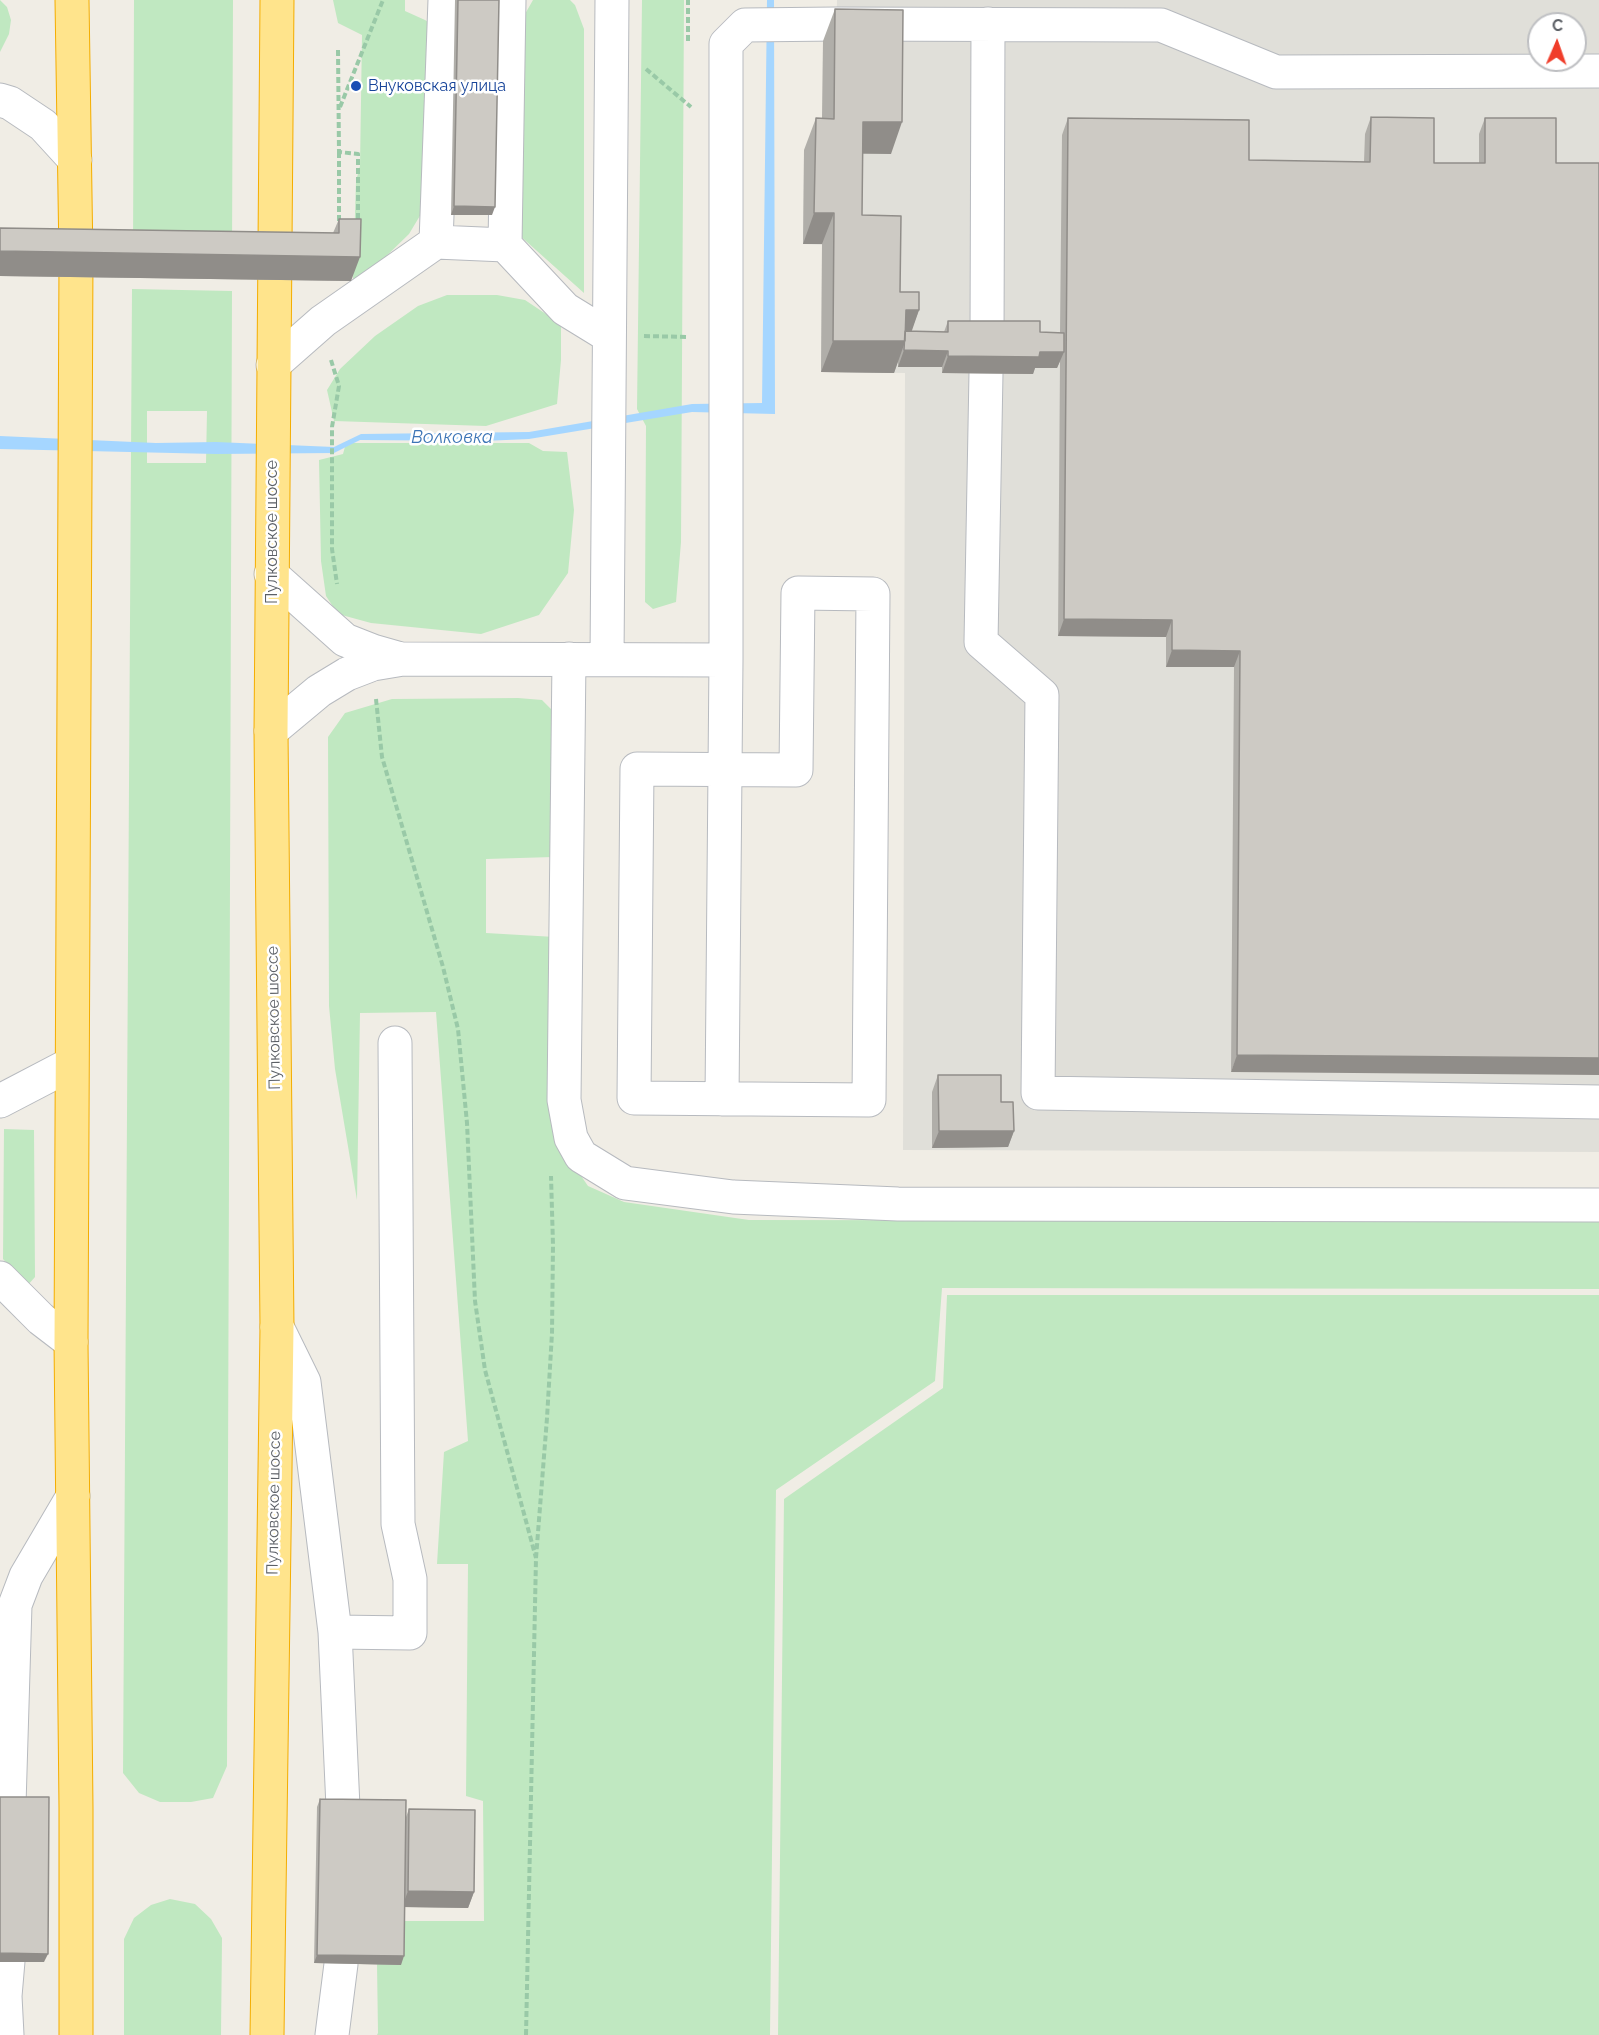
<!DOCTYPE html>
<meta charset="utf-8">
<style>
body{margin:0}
#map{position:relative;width:1599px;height:2035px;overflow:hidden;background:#f0ede5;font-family:Raleway,sans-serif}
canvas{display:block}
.north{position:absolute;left:1527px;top:12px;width:60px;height:60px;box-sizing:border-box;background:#fff;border:2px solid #bebfc2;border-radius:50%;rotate:2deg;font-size:16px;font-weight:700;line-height:24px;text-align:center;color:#5c6066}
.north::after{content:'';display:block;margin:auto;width:21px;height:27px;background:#f03d2a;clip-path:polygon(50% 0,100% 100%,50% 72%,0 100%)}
</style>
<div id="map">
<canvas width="1599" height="2035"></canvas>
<div class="north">С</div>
</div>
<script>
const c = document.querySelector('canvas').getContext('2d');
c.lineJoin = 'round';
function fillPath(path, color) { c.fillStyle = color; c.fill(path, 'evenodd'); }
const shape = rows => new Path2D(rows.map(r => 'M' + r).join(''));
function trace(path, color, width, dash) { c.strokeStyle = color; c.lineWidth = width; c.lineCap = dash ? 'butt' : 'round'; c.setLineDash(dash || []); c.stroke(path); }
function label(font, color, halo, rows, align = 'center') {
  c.font = font + ' Raleway,sans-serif'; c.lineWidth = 5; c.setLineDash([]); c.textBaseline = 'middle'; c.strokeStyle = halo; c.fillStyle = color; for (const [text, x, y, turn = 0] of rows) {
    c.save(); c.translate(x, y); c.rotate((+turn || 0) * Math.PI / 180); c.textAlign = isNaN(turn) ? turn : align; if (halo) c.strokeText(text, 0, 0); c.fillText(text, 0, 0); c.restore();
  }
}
fillPath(shape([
 [837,0,1599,0,1599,1152,903,1150,905,373,821,372,822,245,803,244,804,150,822,150,823,41,836,41],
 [1539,24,1575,24,1575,60,1539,60]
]), '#e0dfd9');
fillPath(shape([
 [0,0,7,7,11,20,9,34,0,52],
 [134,0,233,0,232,253,133,250],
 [333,0,405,0,405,11,425,20,442,31,424,209,409,234,373,269,353,279,356,181,360,166,362,35,338,23],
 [533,0,570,0,575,5,584,29,584,293,518,234,521,21],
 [642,0,684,0,681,542,676,602,653,609,645,602,646,426,637,409],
 [132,289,232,291,227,1766,213,1798,191,1802,160,1802,139,1793,123,1773],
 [147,411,207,411,206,463,147,463],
 [447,295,497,295,525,300,561,324,561,360,557,404,486,426,334,421,327,390,340,369,375,336,418,306],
 [346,443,529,443,543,451,567,452,574,510,568,573,539,615,481,634,371,623,338,614,326,596,321,561,319,460,343,454],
 [518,698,542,700,553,711,553,857,486,859,486,933,555,937,566,1154,588,1186,624,1202,749,1220,1599,1221,1599,1289,942,1288,935,1381,776,1490,770,2035,377,2035,378,2033,377,1964,401,1964,402,1921,484,1921,483,1801,466,1796,468,1564,437,1564,444,1452,468,1441,436,1012,360,1013,357,1200,335,1069,329,1006,328,737,345,713,392,699],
 [4,1129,34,1130,35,1277,27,1286,3,1259],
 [947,1295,1599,1295,1599,2035,778,2035,784,1499,943,1388],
 [170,1899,195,1904,211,1919,222,1938,221,2035,124,2035,124,1939,134,1918,151,1905]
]), '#c0e8c1');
fillPath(shape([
 [767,0,774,0,775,414,692,412,529,439,483,441,360,440,334,453,216,454,0,449,0,436,156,443,216,442,334,447,361,434,529,432,692,404,762,403]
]), '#a5d6ff');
const minor = shape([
 [509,0,505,245,565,309,609,336],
 [0,100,10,103,43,125,75,160],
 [436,242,445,0],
 [987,338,988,24],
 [273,365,323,321,436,242,505,245],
 [986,373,981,642,1042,695,1038,1093,1599,1102],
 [271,574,345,640,373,651,401,659],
 [798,593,873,594,869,1100,634,1098,637,769,796,770,798,593],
 [569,659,564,1100,571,1138,581,1156,625,1183,733,1197,898,1204,1599,1205],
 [607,659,612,0],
 [271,731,319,691,347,674,373,664,403,659,726,660,726,44,745,25,837,24,1161,25,1276,72,1599,71],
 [722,1099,726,660],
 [0,1101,71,1064],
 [0,1278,41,1319,71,1342],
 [277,1327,304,1382,335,1632,343,1807],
 [335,1632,410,1633,410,1579,398,1524,395,1043],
 [9,1805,15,1605,26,1576,73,1496],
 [7,2035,5,1996,8,1961],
 [332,2035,341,1964]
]);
const highway = shape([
 [72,0,76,259,71,1342,76,1808,76,2035],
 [267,2035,277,1327,271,731,277,0]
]);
trace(minor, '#b7babf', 35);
trace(highway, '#f4ad00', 35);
trace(shape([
 [688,41,688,0],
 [338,50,339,152,358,154,358,222],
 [646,69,691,107],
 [340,107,383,0],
 [339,152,339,223],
 [644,336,688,337],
 [331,360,339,386,332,427,332,549,337,584],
 [376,699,382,757,443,967,458,1029,467,1123,475,1301,485,1370,536,1558],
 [526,2035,536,1558,547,1418,552,1333,553,1245,551,1176]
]), '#99c9a7', 4, [6, 3]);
trace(minor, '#fff', 33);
trace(highway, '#ffe48c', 33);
fillPath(shape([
 [455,0,499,0,492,215,451,215],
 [835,9,891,154,862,154,862,215,900,292,919,310,911,331,944,332,948,321,1040,332,1060,333,1062,135,1068,118,1249,160,1364,162,1365,134,1371,117,1434,163,1479,163,1479,134,1485,118,1556,163,1599,163,1231,1072,1234,667,1166,667,1166,637,1058,636,1060,361,1057,368,1035,368,1033,374,942,373,942,367,898,367,898,361,894,373,821,372,822,244,803,244,804,150,816,118,822,119,823,41],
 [339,219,351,281,0,276,0,228,333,233],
 [938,1075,1001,1102,1014,1131,1008,1147,932,1148,932,1092],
 [320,1799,406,1817,409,1809,474,1892,468,1908,405,1907,401,1965,314,1963,317,1807]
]), '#b0aea9');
fillPath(shape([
 [863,122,902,122,891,154,851,153],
 [454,206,495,207,492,215,451,215],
 [814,213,834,213,822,244,803,244],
 [0,251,360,257,351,281,0,276],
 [906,310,919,310,908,342,905,342,894,373,821,372,833,341],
 [904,350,948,351,942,367,898,367],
 [1040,352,1064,352,1057,368,1035,368,1033,374,942,373,948,356],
 [1064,619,1172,620,1166,637,1058,636],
 [1172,650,1240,651,1234,667,1166,667],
 [1237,1055,1599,1058,1599,1075,1231,1072],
 [939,1131,1014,1131,1008,1147,932,1148],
 [408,1891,474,1892,468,1908,402,1907],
 [0,1953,48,1954,44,1962,0,1962],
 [317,1955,404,1956,401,1965,314,1963]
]), '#908d89');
const building = shape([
 [458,0,499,0,495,207,454,206,458,0],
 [835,9,903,10,902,122,863,122,862,215,901,216,900,292,919,292,919,310,906,310,905,341,833,341,834,213,814,213,816,118,834,119,835,9],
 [1371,117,1434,118,1434,163,1485,163,1485,118,1556,118,1556,163,1599,163,1599,1058,1237,1055,1240,651,1172,650,1172,620,1064,619,1068,118,1249,120,1249,160,1370,162,1371,117],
 [339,219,361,219,360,257,0,251,0,228,339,233,339,219],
 [948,321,1040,321,1040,332,1064,333,1064,352,1040,352,1039,357,948,356,948,351,904,350,905,331,948,332,948,321],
 [938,1075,1001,1075,1001,1102,1013,1102,1014,1131,939,1131,938,1075],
 [0,1797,49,1797,48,1954,0,1953,0,1797],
 [320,1799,406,1800,404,1956,317,1955,320,1799],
 [409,1809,475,1810,474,1892,408,1891,409,1809]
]);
fillPath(building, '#cdcac4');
trace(building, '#908d89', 1.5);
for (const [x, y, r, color] of [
 [356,86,6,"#1a4fb4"]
]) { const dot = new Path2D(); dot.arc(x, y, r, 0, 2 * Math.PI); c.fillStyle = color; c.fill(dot); trace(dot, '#fff', 2); }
label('16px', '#164399', '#fff', [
 ["Внуковская улица",368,86]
], 'left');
label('16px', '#5c6066', '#fff', [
 ["Пулковское шоссе",272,532,-90],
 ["Пулковское шоссе",274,1018,-91],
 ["Пулковское шоссе",274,1503,-89]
]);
label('italic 18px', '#3d75b6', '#fff', [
 ["Волковка",452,438]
]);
</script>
